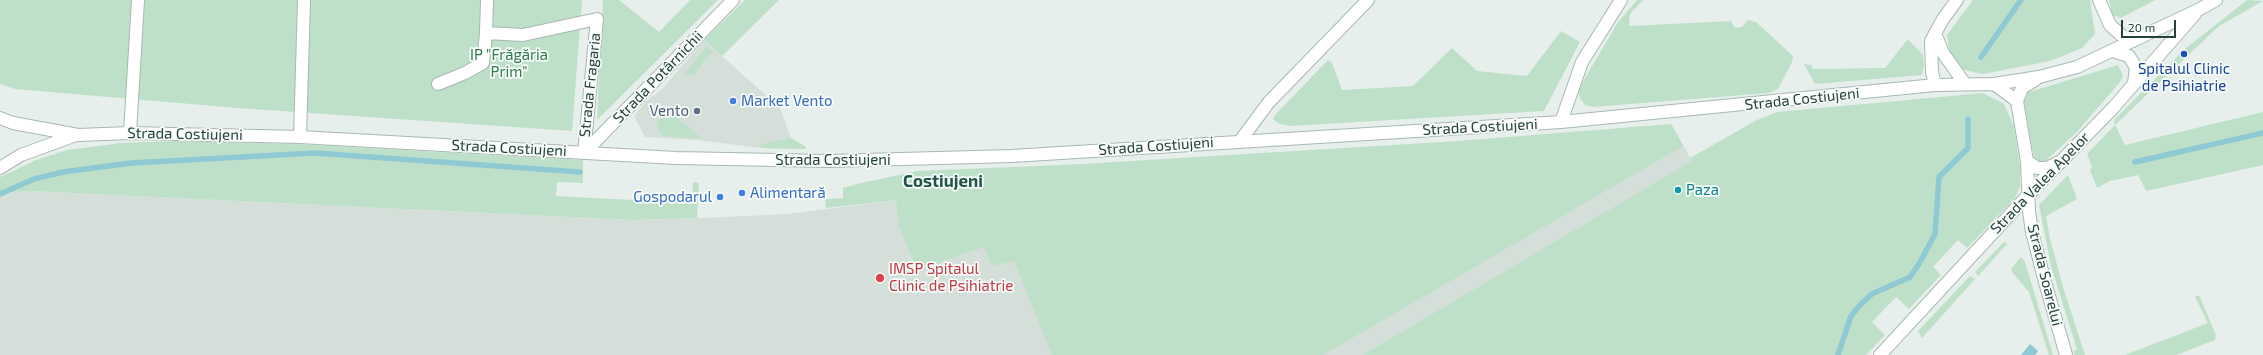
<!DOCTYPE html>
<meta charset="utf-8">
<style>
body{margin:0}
#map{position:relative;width:2263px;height:355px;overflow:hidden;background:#e6efeb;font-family:"Exo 2",sans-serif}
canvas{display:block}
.scale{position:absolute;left:2121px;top:20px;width:55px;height:18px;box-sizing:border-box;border:2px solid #24423a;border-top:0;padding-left:5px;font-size:12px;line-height:14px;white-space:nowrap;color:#24423a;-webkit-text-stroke:3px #f7fbf9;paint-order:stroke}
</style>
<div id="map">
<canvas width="2263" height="355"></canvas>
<div class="scale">20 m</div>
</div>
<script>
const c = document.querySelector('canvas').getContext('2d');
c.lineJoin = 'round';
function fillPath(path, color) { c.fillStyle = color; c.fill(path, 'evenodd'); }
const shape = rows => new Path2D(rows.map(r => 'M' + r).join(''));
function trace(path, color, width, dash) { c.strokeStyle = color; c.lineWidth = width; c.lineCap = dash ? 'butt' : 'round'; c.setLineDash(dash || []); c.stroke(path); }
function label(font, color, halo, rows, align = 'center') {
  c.font = font + ' "Exo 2",sans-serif'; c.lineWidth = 3.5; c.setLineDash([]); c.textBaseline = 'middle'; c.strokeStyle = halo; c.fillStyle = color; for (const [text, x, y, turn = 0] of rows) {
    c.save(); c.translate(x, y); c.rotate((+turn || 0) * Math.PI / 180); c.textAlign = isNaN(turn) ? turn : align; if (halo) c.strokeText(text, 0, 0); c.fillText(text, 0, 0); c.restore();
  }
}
fillPath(shape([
 [704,40,780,108,791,138,806,147,806,149,761,148,697,140,645,137,634,116,645,102,662,89],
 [1672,125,1692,161,1777,355,0,355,0,198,11,192,31,191,633,220,702,218,788,214,896,200]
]), '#d4dfda');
fillPath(shape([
 [0,0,582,0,572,131,237,108,15,89,0,84],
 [603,0,619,0,659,32,690,0,718,0,597,120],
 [745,0,779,0,722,56,704,40],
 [1637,0,1643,0,1630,14,1629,26,1731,21,1735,28,1742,27,1748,20,1756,22,1793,56,1792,62,1778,89,1769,93,1593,107,1585,105,1580,98,1578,90,1618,22],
 [1973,0,2090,0,2095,34,2082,48,2050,61,1983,74,1964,70,1950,56,1947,35],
 [2109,0,2155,0,2121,18,2112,15],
 [2247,0,2263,1,2219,26,2115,125,2125,145,2263,112,2263,165,2146,191,2138,175,2110,181,2097,188,2090,170,2092,167,2087,154,2115,125,2114,120,2185,49],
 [1561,31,1580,42,1544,111,1289,126,1278,123,1273,119,1276,114,1328,60,1332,63,1342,90,1413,86,1452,48,1477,71,1527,76],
 [1908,39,1923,55,1924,65,1922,75,1815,84,1804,64,1812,65,1812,69,1885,68],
 [707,46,713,51,694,74,687,75,685,73],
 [2118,65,2123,76,2120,82,2077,132,2040,166,2034,157,2023,97,2026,93],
 [1983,93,2004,104,2014,127,2020,167,2020,186,2015,198,1967,248,1958,240,1933,267,1941,275,1909,309,1896,297,1872,322,1885,335,1866,355,1363,355,1692,161,1690,158,1757,120,1777,112],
 [674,115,699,136,699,139,663,136,657,127,658,121,664,116],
 [1671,124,1683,146,1323,355,1052,355,1014,261,991,266,984,247,917,270,899,226,896,200,826,208,825,199,843,198,843,188,861,183,918,171,1082,164,1458,141],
 [791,138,806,147,806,149,761,148,760,145,762,144],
 [174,141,295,144,583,160,583,183,557,182,556,196,692,203,693,182,699,183,697,218,633,220,31,191,11,192,0,198,0,177,36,160,67,150,121,143],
 [2068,175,2077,199,2046,216,2050,239,2064,290,2085,355,2075,355,2073,352,2077,349,2051,266,2039,205],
 [2004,242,2007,244,1978,276,1975,272],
 [2021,257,2025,262,2053,355,2049,355,2029,292,2012,272,2011,269],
 [1970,276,1975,279,1922,338,1918,331],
 [2199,295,2216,335,2215,340,2176,355,2125,355,2208,323,2195,297]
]), '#bfe0c8');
fillPath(shape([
 [2030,344,2038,351,2035,355,2021,355]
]), '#8ec9d4');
trace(shape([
 [1981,57,2021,0],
 [2135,162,2263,133],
 [0,194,34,179,63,172,131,163,315,153,580,172],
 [1838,355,1851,316,1861,304,1872,294,1910,277,1919,264,1935,234,1939,177,1968,148,1968,119]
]), '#8ec9d4', 5.5);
const minor = shape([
 [487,0,486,33,523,35,597,19,584,153],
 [2099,0,2110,25,2121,35,2133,41],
 [1935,33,1943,53,1965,84],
 [2112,51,2129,56,2136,68,2134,83],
 [2035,80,2022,88,2017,101,2027,161,2029,211,2032,232,2045,282,2066,355],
 [438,84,465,73,483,63,486,33],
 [1994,84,2017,101],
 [1935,85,1932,72,1931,41,1943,19,1957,0],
 [0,118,13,123,78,135,130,133,300,137,676,158,828,161,1012,156,1561,122,1935,85,1994,84,2039,77,2077,67,2198,10,2216,0],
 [1561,122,1582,62,1621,0],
 [130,133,138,0],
 [300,137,304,0],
 [1240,141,1269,102,1368,0],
 [584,153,733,0],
 [2027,161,2037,168,2047,168,2057,163],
 [0,168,21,155,76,135],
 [1880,355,2029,194,2113,108,2195,14]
]);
trace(minor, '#a8b8b2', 14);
trace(minor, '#fff', 12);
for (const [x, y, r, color] of [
 [2184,54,4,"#1a4fb4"],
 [733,101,4,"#3f7fe0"],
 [697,111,4,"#5c6f8a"],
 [1678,190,4,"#0f9aa8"],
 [742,193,4,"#3f7fe0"],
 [720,197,4,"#3f7fe0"],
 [880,278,5,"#e0444e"]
]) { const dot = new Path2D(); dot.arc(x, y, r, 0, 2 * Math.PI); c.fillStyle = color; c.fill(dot); trace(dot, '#f7fbf9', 1.5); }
label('15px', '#2d7a4b', '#f7fbf9', [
 ["IP \"Frăgăria",509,55],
 ["Prim\"",509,72]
]);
label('15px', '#164399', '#f7fbf9', [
 ["Spitalul Clinic",2184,69],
 ["de Psihiatrie",2184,86]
]);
label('15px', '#24423a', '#f7fbf9', [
 ["Strada Potârnichii",658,77,-46],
 ["Strada Fragaria",590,85,-84],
 ["Strada Costiujeni",1802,99,-6],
 ["Strada Costiujeni",1480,127,-3],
 ["Strada Costiujeni",185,134,1],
 ["Strada Costiujeni",1156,146,-4],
 ["Strada Costiujeni",509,148,3],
 ["Strada Costiujeni",833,160],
 ["Strada Valea Apelor",2040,183,-46],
 ["Strada Soarelui",2045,275,76]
]);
label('15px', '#366cbe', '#f7fbf9', [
 ["Market Vento",741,101],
 ["Alimentară",750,193],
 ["Gospodarul",712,197,"right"]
], 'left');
label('15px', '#4e5e75', '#f7fbf9', [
 ["Vento",689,111]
], 'right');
label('15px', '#0d838f', '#f7fbf9', [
 ["Paza",1686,190]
], 'left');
label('15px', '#be3a42', '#f7fbf9', [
 ["IMSP Spitalul",889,269],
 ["Clinic de Psihiatrie",889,286]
], 'left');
label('bold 17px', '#1f5548', '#f7fbf9', [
 ["Costiujeni",943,181]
]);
</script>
